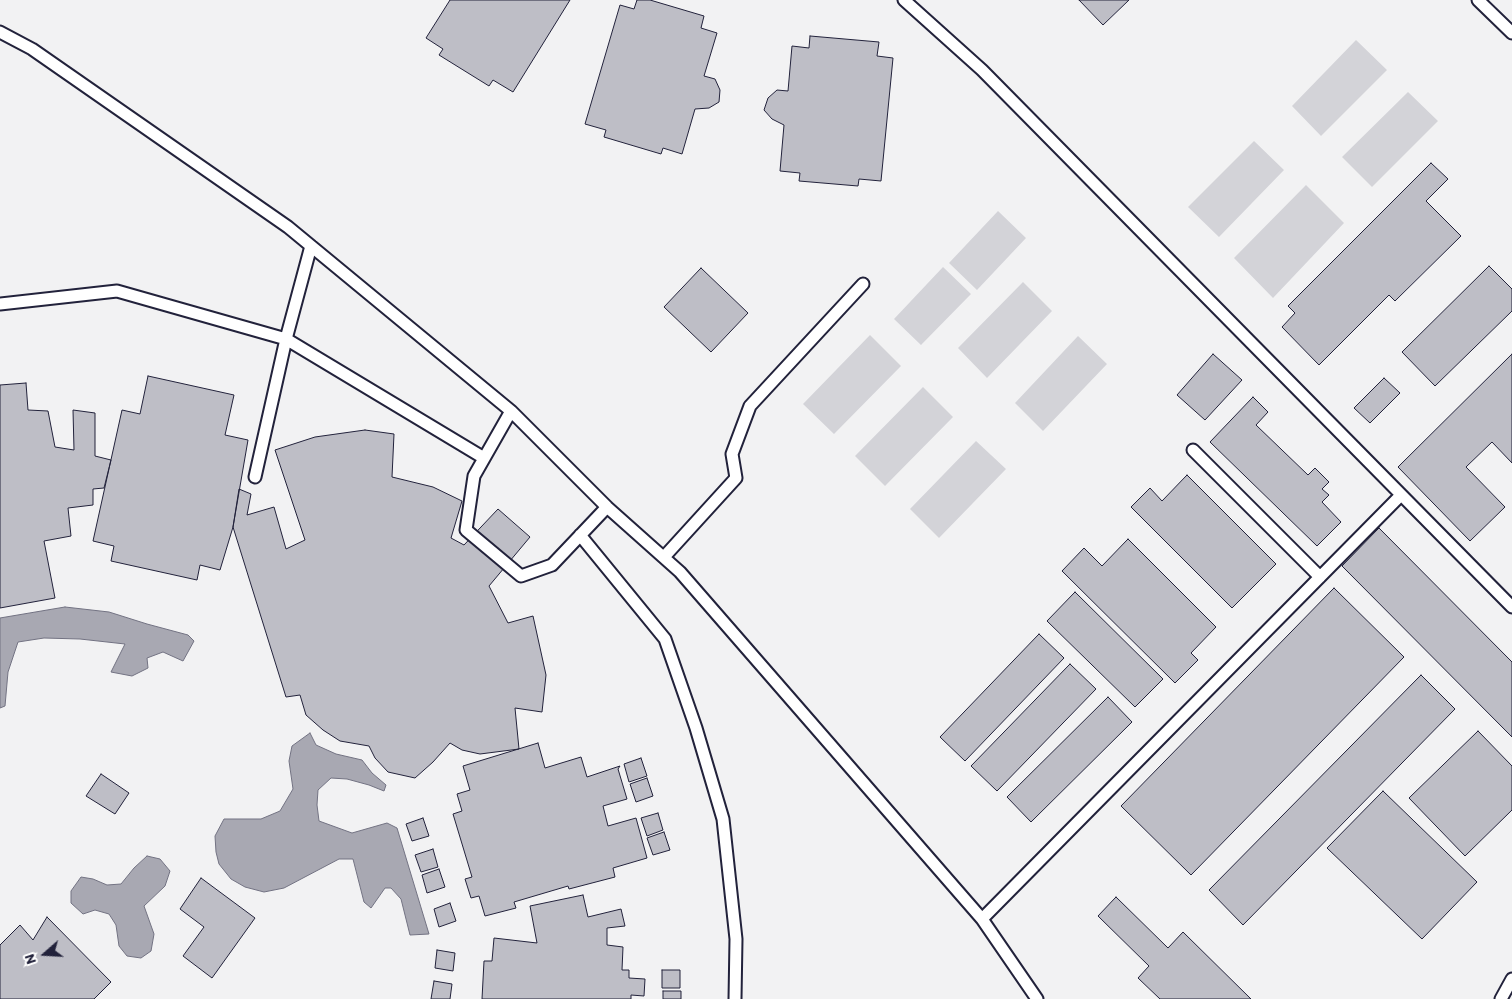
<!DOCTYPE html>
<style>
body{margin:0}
#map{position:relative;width:1512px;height:999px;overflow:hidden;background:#f2f2f3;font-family:Itim,sans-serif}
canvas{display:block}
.north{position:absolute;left:20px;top:929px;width:50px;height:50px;-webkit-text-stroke:4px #fff;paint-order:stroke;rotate:251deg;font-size:14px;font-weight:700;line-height:20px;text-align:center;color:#22223b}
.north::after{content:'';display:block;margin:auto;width:18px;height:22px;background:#22223b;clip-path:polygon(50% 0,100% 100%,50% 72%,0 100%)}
</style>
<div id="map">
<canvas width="1512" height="999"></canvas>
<div class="north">N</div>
</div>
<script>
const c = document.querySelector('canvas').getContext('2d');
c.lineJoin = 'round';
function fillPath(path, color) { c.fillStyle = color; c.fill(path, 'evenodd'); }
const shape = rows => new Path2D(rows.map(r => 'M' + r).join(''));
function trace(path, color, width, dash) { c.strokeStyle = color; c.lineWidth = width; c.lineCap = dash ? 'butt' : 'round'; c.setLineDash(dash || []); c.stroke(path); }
fillPath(shape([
 [1356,40,1387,70,1321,136,1292,106],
 [1408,92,1438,121,1372,187,1342,157],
 [1254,141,1284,170,1219,237,1188,207],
 [1306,185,1344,223,1273,298,1234,258],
 [998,211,1026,238,977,290,949,263],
 [943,267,971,294,921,345,894,319],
 [1023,282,1052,311,987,378,958,348],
 [870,335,901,366,834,434,803,404],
 [1078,336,1107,364,1043,431,1015,403],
 [923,387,953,417,885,486,855,456],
 [976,441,1006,469,939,538,910,509]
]), '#d3d3d8');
const water = shape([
 [65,607,109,612,147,624,188,635,194,641,183,661,163,652,147,658,148,668,132,676,111,672,125,644,80,639,44,638,18,642,8,672,5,706,0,708,0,618,65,607],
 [310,733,316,745,336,754,362,760,372,773,386,785,384,791,369,785,347,779,331,778,318,790,317,805,319,821,352,833,387,823,397,828,429,934,410,935,401,899,391,888,385,888,371,908,364,902,353,859,339,859,284,888,264,892,245,887,231,879,219,864,216,852,215,836,224,819,261,819,280,811,293,789,289,761,292,746,310,733],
 [147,856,160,859,170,871,165,886,144,906,154,934,151,951,141,958,127,956,119,946,116,925,109,914,95,910,83,914,71,903,71,891,81,877,93,879,107,885,121,884,134,868,147,856]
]);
fillPath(water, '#a8a8b2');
trace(water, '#727282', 1);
const building = shape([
 [450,0,570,0,513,92,493,80,489,86,439,55,443,49,426,38,450,0],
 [637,0,650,0,704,16,701,28,717,33,704,76,715,79,720,90,719,102,709,108,695,109,682,154,663,148,661,154,604,137,606,130,585,124,620,5,634,9,637,0],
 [1079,0,1129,0,1103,25,1079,0],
 [810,36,879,42,877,56,893,58,881,181,859,179,858,186,799,181,800,173,780,171,784,125,772,119,764,110,768,98,777,90,788,91,792,46,809,48,810,36],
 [1431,163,1448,179,1426,201,1461,236,1395,301,1389,295,1319,365,1282,327,1295,313,1288,306,1431,163],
 [1489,266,1512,289,1512,311,1435,386,1402,352,1489,266],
 [701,268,748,313,711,352,664,307,701,268],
 [1213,354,1242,380,1205,420,1177,395,1213,354],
 [1512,354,1512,463,1492,442,1466,467,1505,507,1470,541,1398,467,1512,354],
 [148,376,234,395,225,435,248,440,233,527,220,570,200,565,197,580,111,561,114,546,93,541,122,410,140,414,148,376],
 [1384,378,1400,393,1370,423,1354,408,1384,378],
 [26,383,28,410,48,411,55,447,74,450,73,410,95,413,95,456,111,460,104,488,93,489,93,505,68,508,71,536,44,541,55,598,0,608,0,385,26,383],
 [1253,397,1268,412,1256,425,1308,475,1315,468,1329,482,1322,489,1329,495,1322,502,1341,522,1317,546,1210,442,1253,397],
 [365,430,394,434,392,477,433,487,462,501,451,538,464,545,498,509,530,537,489,586,508,623,533,616,546,675,542,712,515,708,519,749,480,754,462,750,450,743,433,762,415,778,388,772,375,758,369,746,340,741,323,730,306,715,300,695,286,697,233,527,239,489,251,494,247,515,274,507,286,549,305,540,275,450,315,437,365,430],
 [1187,475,1276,564,1232,608,1131,507,1150,488,1162,501,1187,475],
 [1379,528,1512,662,1512,737,1342,566,1379,528],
 [1128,539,1216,627,1191,653,1198,660,1175,683,1062,571,1084,548,1102,566,1128,539],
 [1334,588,1404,657,1191,875,1121,806,1334,588],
 [1075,592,1163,679,1135,707,1047,621,1075,592],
 [1039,634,1064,658,965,761,940,737,1039,634],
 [1070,664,1096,689,997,791,971,766,1070,664],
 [1421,675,1455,709,1243,925,1209,890,1421,675],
 [1108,697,1132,722,1031,822,1007,797,1108,697],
 [1478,731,1512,766,1512,810,1465,856,1409,798,1478,731],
 [538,743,545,768,581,757,587,777,620,766,618,769,627,799,603,806,608,826,636,818,647,858,613,868,615,877,569,889,568,886,514,902,516,908,485,916,479,896,471,898,465,879,472,877,453,814,462,811,457,794,470,790,463,766,538,743],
 [641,758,647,776,629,782,624,764,641,758],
 [101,774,129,793,115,814,86,796,101,774],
 [647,778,653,796,636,802,630,784,647,778],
 [1383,791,1477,882,1422,939,1327,848,1383,791],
 [658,813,663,830,647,836,641,818,658,813],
 [423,818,429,836,412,841,406,824,423,818],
 [664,832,670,850,653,855,647,838,664,832],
 [433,849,438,867,421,872,415,855,433,849],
 [439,869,445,887,427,893,422,875,439,869],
 [201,878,255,918,212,978,183,956,204,927,180,909,201,878],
 [583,895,588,917,621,909,625,926,607,928,607,945,623,947,622,970,629,970,629,978,645,979,644,996,631,995,631,999,482,999,484,961,492,961,494,938,537,943,530,906,583,895],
 [1116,897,1168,948,1183,932,1251,999,1160,999,1138,978,1149,966,1098,916,1116,897],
 [450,903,456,921,439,927,434,909,450,903],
 [47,917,111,982,94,999,0,999,0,945,20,925,33,940,47,917],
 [437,950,455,953,453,971,435,968,437,950],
 [662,970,680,970,680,988,662,988,662,970],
 [434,981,452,984,450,999,431,999,434,981],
 [663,991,681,991,681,999,663,999,663,991]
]);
fillPath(building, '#bebec6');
trace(building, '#22223b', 1);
const lane = shape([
 [904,0,982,70,1512,607],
 [1478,0,1512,33],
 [0,32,32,49,288,227,511,411,607,507,680,572,982,919,1037,999],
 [0,304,117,291,286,339,484,458],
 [511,411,474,476,466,530,521,576,552,565,607,507],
 [1193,450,1320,577],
 [255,477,286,339,311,246],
 [580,535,665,639,696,728,723,819,736,939,735,999],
 [664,557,736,478,732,454,750,406,863,284],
 [982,919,1401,495],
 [1501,999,1512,979]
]);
trace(lane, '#22223b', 15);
trace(lane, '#fff', 11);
</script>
